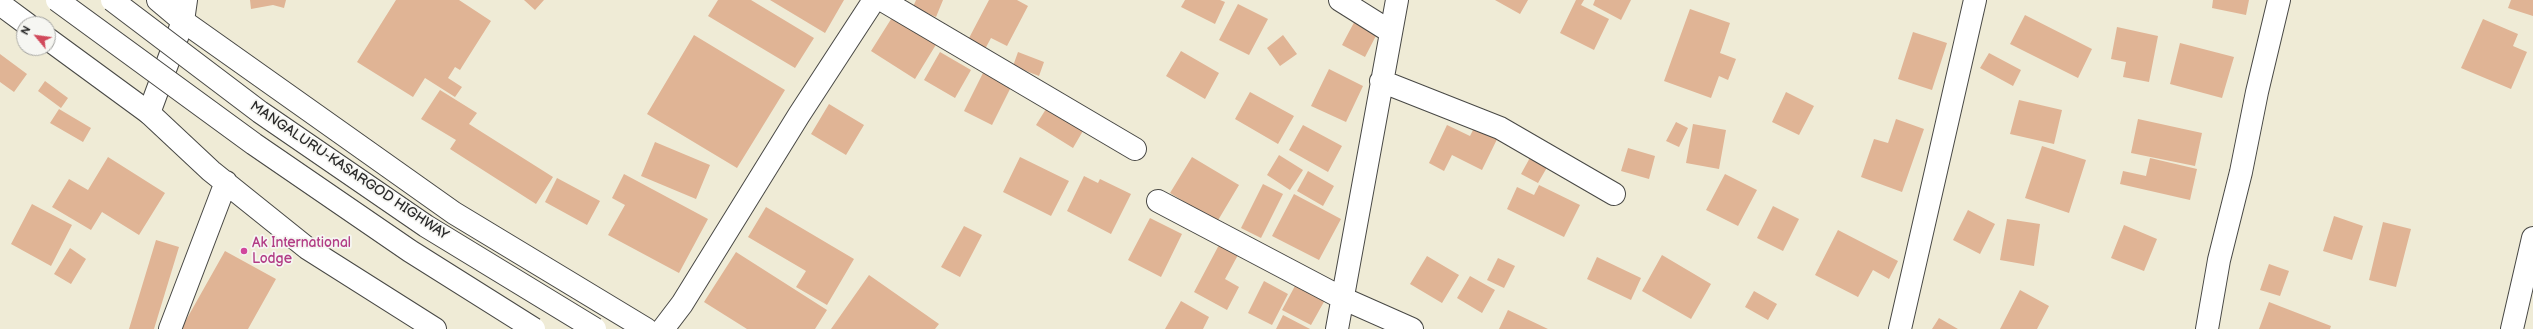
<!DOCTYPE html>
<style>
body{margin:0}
#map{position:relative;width:2533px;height:329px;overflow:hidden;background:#efebd6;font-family:"Balsamiq Sans",sans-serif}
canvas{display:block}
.north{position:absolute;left:16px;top:16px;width:40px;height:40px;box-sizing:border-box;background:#f6f6f2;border:1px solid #a5a5a2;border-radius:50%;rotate:299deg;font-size:11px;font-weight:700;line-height:16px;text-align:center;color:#2b2b2b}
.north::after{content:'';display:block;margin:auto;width:14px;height:18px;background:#d1495b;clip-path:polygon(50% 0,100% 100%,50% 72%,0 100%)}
</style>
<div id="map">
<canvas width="2533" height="329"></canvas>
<div class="north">N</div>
</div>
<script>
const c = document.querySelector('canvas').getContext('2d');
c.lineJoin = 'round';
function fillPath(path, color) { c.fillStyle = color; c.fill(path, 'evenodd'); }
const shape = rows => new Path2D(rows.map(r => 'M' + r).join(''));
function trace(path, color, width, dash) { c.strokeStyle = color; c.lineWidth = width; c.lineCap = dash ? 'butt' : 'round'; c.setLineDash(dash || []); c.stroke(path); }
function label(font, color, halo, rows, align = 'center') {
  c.font = font + ' "Balsamiq Sans",sans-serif'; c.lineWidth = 3.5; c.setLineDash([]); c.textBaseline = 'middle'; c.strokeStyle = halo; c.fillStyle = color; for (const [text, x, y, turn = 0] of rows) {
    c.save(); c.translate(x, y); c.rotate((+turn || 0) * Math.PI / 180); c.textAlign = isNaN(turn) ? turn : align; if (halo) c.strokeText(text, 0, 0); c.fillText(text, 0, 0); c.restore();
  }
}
fillPath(shape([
 [250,0,286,0,284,8,273,5,251,9],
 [396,0,459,0,491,21,460,70,455,67,448,78,462,87,455,97,425,78,413,97,357,62],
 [524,0,544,0,535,10],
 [718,0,751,0,814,38,795,68,708,16],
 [770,0,844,0,825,33],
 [916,0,943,0,936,17,913,7],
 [989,0,1017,0,1028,6,1007,46,991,38,985,49,968,40],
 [1185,0,1220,0,1225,2,1215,24,1181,7],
 [1495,0,1528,0,1520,14],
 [1576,0,1584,0,1581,5,1609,19,1594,50,1560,33],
 [1595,0,1631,0,1621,20,1593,5],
 [2213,0,2249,0,2246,15,2212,8],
 [2511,0,2533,0,2533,16,2508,8],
 [1238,4,1268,19,1249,55,1219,40],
 [1690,9,1730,23,1720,53,1736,59,1728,80,1719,76,1711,98,1664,81],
 [1358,15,1381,26,1365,57,1342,45],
 [2025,15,2092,49,2078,78,2010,44],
 [893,16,937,43,915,79,871,51],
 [2483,19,2518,34,2513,46,2527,52,2511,89,2461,68],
 [2117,27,2158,36,2149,82,2123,77,2126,62,2111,59],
 [1913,32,1947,43,1932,90,1898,79],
 [694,35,785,90,737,168,647,114],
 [1283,35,1297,54,1280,66,1267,48],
 [2180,43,2234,57,2222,98,2170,84],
 [1181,51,1219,73,1205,99,1166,76],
 [940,52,971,70,955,98,924,80],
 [1018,52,1044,62,1039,76,1013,66],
 [1989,53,2021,70,2013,86,1980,68],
 [0,54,27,74,14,92,0,82],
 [985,69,1013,83,992,125,964,111],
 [1329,69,1363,86,1346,122,1311,106],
 [45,81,68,98,61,108,38,91],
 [440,90,477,113,469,124,553,177,536,204,450,149,456,140,421,119],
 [1250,92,1294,116,1278,144,1235,119],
 [1786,92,1814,106,1799,135,1772,122],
 [2019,100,2062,110,2054,144,2010,134],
 [1051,101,1087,124,1073,148,1036,125],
 [829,104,864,125,846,155,811,134],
 [59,109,91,128,83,142,50,123],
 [1480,116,1503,127,1482,170,1452,155,1444,171,1429,163,1447,125,1470,136],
 [1896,119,1924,129,1902,192,1861,177,1874,139,1888,143],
 [2138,119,2202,133,2195,166,2131,153],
 [1676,122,1688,128,1679,147,1666,141],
 [1693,124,1726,130,1719,169,1686,163],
 [1303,125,1342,146,1328,172,1289,150],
 [655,142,710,165,696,199,641,176],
 [2042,146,2086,160,2069,213,2025,198],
 [1628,148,1655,156,1649,179,1621,171],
 [1532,154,1549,164,1538,183,1521,174],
 [1279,155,1303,170,1290,190,1267,175],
 [108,157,165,193,139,235,102,212,91,230,52,207,69,179,88,190],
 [1020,157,1069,181,1051,216,1003,192],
 [1192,157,1239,185,1217,222,1170,193],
 [2150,158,2197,169,2190,200,2120,184,2123,171,2146,176],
 [1308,171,1334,186,1323,206,1297,191],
 [624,174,708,219,679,273,608,235,625,205,612,198],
 [1725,174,1757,190,1738,226,1706,210],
 [1084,176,1098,183,1100,179,1131,194,1111,234,1067,211],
 [557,178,600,201,587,225,545,202],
 [1263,184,1283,194,1261,238,1241,228],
 [1539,185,1580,205,1564,237,1507,209,1517,187,1534,195],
 [1294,194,1341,219,1319,260,1272,236],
 [32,204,72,225,51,266,11,244],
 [1773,206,1799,219,1783,251,1757,238],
 [766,207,854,259,827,305,796,287,806,271,748,237],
 [1968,210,1995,224,1980,254,1953,240],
 [2334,216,2363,226,2352,260,2323,251],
 [1150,218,1182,234,1161,277,1128,260],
 [2007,219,2040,224,2034,266,2000,260],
 [2383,222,2411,229,2396,287,2369,280],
 [2124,225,2157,239,2144,271,2111,258],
 [964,226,982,235,960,277,941,267],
 [1838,230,1898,261,1889,279,1873,270,1858,297,1815,275],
 [156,240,179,247,154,329,129,329],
 [1219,245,1238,255,1225,279,1239,287,1227,310,1194,292],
 [70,248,86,259,71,284,54,274],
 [225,251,276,279,248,329,181,329],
 [736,252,827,310,815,329,747,329,704,302],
 [1662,255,1711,284,1691,319,1642,291],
 [1427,256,1459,275,1442,303,1410,284],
 [1597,257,1641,278,1631,300,1587,279],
 [1498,258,1515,266,1504,288,1487,280],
 [2269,264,2289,271,2280,296,2260,290],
 [869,275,939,324,935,329,831,329],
 [1470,276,1495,290,1482,313,1457,298],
 [1264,281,1288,294,1272,325,1248,313],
 [1296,284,1325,300,1311,325,1282,310],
 [2020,290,2049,306,2037,329,2000,329],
 [1754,291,1777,304,1768,320,1745,307],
 [1181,301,1209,317,1203,329,1165,329],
 [2269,302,2331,326,2330,329,2259,329],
 [1508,310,1548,329,1499,329],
 [1283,315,1310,329,1276,329],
 [1939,318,1958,329,1932,329]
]), '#e0b495');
const minor = shape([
 [158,0,183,21,454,213,646,329],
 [882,0,1135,149],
 [1340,0,1391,32],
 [0,4,27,24],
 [48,39,149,113,211,171,307,248,435,329],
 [1381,81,1500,128,1614,194],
 [1158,201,1342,298,1412,329],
 [170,329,226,182],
 [663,329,682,304,799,115,874,0],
 [1337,329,1397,0],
 [1900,329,1975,0],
 [2207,329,2219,260,2241,172,2257,92,2279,0],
 [2512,329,2533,238]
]);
const major = shape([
 [149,113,183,21,186,0]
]);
trace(minor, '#484845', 24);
trace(major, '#484845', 24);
trace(minor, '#fff', 22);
trace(major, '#fff', 22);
const highwayBridge = shape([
 [57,0,254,144,410,251,534,329],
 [112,0,260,112,426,226,595,329]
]);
trace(highwayBridge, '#484845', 24, []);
trace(highwayBridge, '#fff', 22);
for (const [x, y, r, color] of [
 [244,251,4,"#d1479c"]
]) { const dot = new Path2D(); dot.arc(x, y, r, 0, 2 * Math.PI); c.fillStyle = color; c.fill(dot); trace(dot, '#f6f6f2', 1.5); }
label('14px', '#2b2b2b', '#f6f6f2', [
 ["MANGALURU-KASARGOD HIGHWAY",349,171,34]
]);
label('14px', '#b23c85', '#f6f6f2', [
 ["Ak International",252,243],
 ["Lodge",252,259]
], 'left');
</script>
